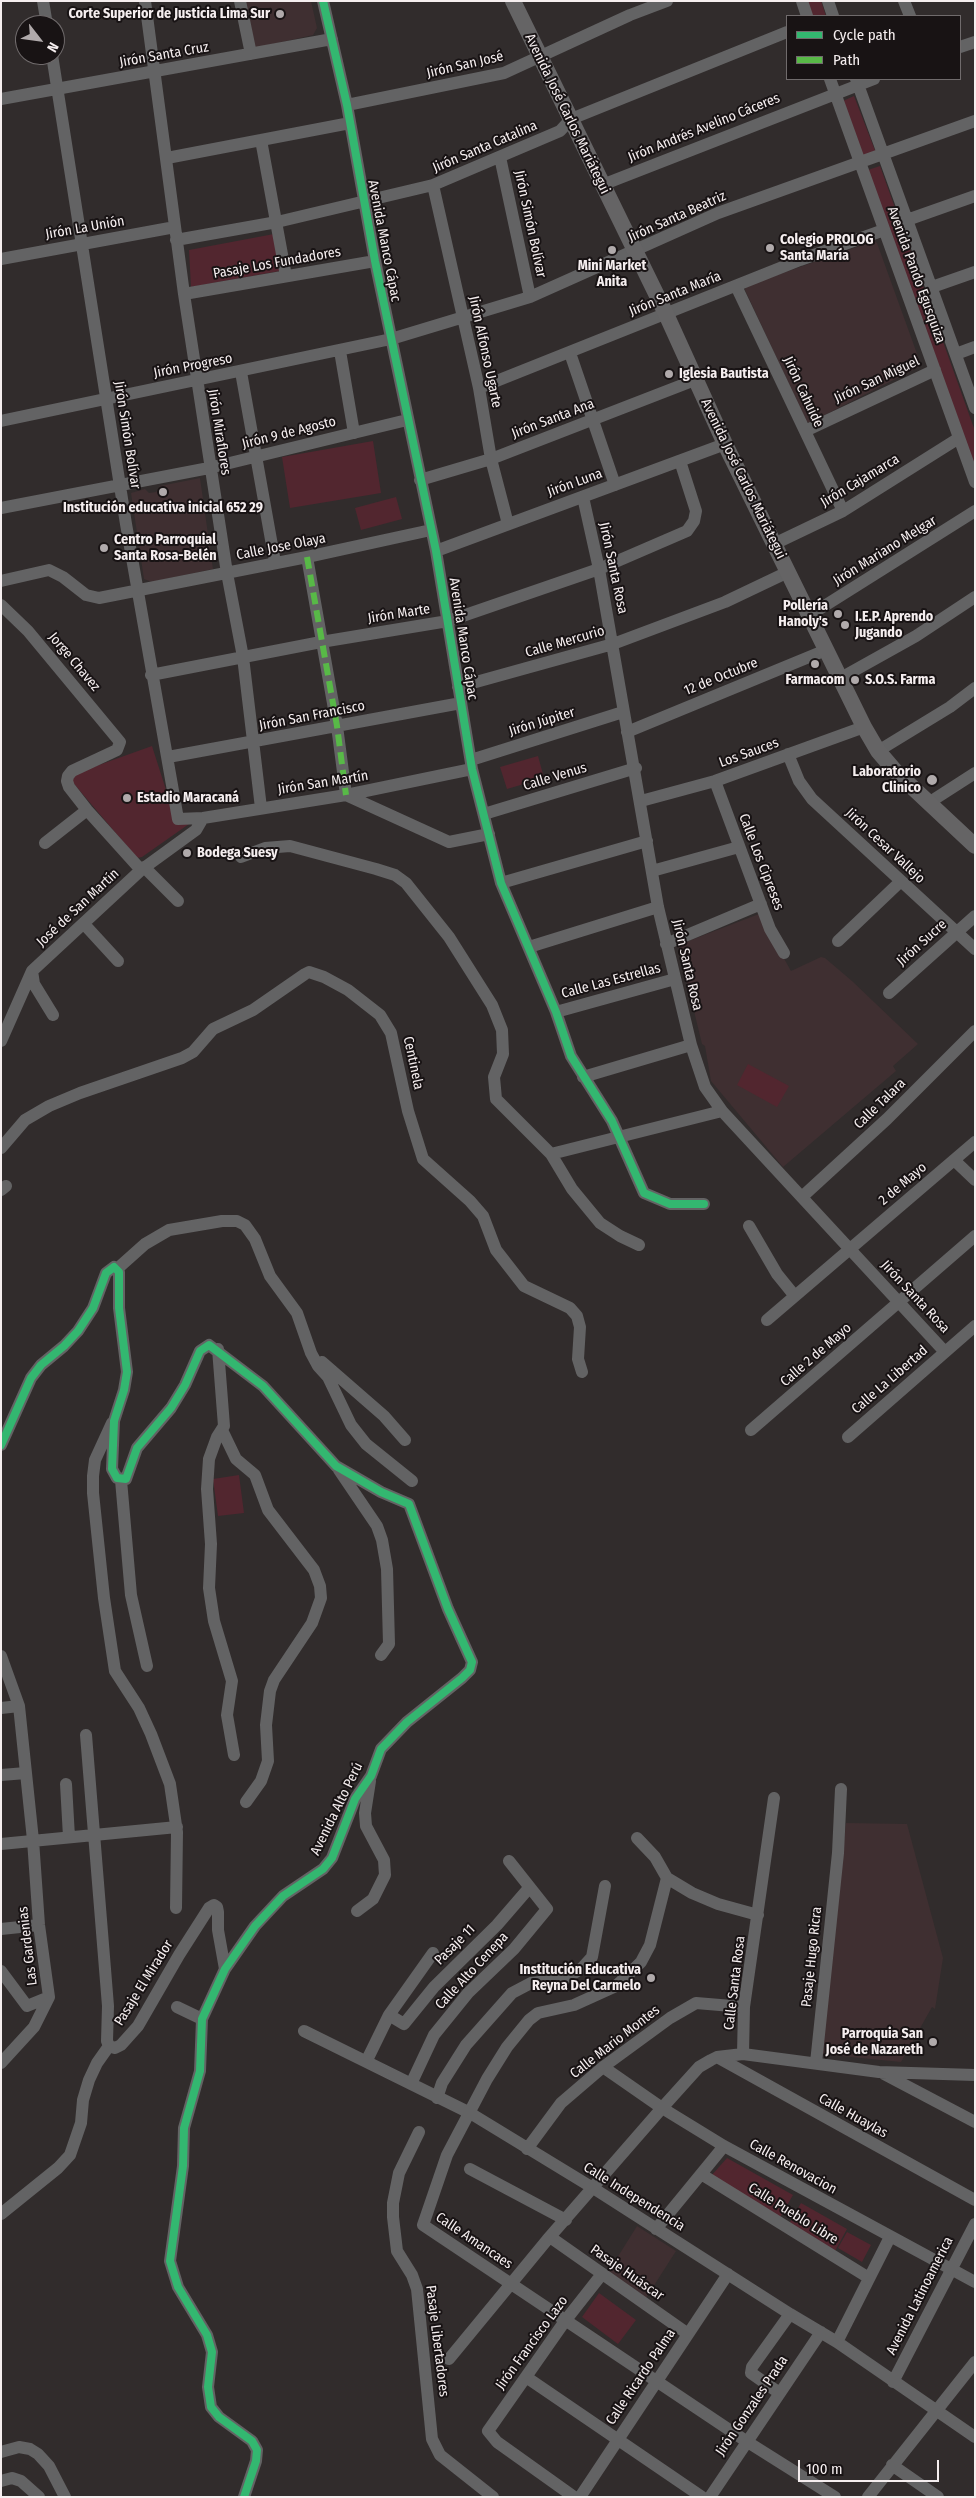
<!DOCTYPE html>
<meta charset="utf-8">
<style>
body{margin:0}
#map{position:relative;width:976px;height:2498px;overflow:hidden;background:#312c2c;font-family:"Fira Sans Condensed",sans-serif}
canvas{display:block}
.frame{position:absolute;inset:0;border:2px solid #f5eeef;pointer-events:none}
.legend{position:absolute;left:786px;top:15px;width:175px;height:65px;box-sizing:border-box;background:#181314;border:1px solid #706b6c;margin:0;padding:6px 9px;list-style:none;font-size:15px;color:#f5eeef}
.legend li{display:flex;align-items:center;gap:10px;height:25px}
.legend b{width:25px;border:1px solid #706b6c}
.north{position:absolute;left:15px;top:15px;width:50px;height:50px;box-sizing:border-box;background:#181314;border:1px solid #706b6c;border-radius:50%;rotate:120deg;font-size:14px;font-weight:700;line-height:20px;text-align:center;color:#f5eeef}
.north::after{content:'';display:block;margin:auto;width:18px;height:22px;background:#b0aaab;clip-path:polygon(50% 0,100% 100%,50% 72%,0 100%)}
.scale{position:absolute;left:798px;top:2460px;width:141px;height:22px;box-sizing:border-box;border:2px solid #f5eeef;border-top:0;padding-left:6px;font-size:15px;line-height:18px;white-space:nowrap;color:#f5eeef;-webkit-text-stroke:4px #181314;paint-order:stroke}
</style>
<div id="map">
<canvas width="976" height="2498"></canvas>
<div class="frame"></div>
<ul class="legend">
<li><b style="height:6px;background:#33b770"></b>Cycle path</li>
<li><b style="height:6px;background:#58b947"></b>Path</li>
</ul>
<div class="north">N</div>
<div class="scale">100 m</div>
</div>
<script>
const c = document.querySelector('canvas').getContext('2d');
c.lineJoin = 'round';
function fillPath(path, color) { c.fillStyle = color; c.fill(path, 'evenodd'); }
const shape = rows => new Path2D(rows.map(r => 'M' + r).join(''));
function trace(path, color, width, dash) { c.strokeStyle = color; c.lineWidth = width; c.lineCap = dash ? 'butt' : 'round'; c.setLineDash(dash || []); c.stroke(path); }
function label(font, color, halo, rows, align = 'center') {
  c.font = font + ' "Fira Sans Condensed",sans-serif'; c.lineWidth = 4; c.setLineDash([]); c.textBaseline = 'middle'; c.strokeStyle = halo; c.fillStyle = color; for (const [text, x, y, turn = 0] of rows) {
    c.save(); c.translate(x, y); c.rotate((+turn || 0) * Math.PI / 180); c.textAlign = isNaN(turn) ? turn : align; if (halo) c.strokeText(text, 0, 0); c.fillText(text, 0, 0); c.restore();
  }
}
fillPath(shape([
 [245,1,311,1,317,28,313,35,255,48],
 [874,241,877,243,920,362,919,367,809,423,806,421,745,290,746,286],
 [200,478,213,569,152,582,144,579,131,493,145,489,149,493,156,492,160,486],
 [759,914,791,971,821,957,825,958,852,981,918,1044,893,1066,896,1071,783,1167,711,1081,705,1046,702,1044,678,945],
 [846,1823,907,1824,943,1958,935,2009,932,2007,901,2062,821,2054],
 [637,2226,676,2251,646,2298,607,2274]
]), '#3f2f31');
fillPath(shape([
 [806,1,821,1,826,16,812,16],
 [854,96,876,153,863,157,843,101],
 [880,166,975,431,975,473,868,170],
 [274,234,280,271,191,287,189,250],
 [373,441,381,493,290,508,282,457],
 [396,497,402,519,361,530,355,508],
 [152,746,175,818,189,824,142,857,137,858,69,778,71,775],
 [538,756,544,778,507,789,500,767],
 [748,1064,789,1086,777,1107,737,1085],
 [239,1475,244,1513,218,1516,213,1479],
 [727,2158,793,2195,778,2221,711,2176],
 [801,2203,847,2229,835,2251,789,2224],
 [847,2232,871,2245,862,2262,838,2248],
 [599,2293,636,2320,618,2344,582,2317]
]), '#52262f');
trace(shape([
 [43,1,47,25],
 [145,1,184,294,227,573,243,657,261,808],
 [240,1,251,54],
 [323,1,347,105,375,261,436,551,472,769,501,883,556,1012,571,1056,612,1121,644,1193,670,1204,704,1204],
 [802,1,807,16],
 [828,1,833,16],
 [904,1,910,16],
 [960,47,975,42],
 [52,55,126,524,178,819,203,818,346,795,472,769],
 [830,79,975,482],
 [856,79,975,408],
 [1,99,332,39],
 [347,105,504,73,630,15,667,1],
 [261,140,286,276],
 [500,157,530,297],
 [167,158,350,123],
 [433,185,479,388,491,459,508,524],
 [602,185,874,79],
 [907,220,975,196],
 [176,240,277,222,433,185,560,131,571,119,787,32],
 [1,259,175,227],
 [736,286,843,511],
 [932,287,975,272],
 [184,294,375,261],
 [340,351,354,433],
 [570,353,615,485],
 [956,354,975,347],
 [241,372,275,562],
 [479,388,800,260,884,230],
 [1,421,391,339,530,297,718,213,975,121],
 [805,431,935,370],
 [420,480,491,459,695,380],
 [583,497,599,569,658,907,691,1045,705,1087,722,1111,945,1352],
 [1,508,209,468,407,420],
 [774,544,843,511,959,438],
 [436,551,725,444],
 [307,557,337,726,346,795,449,842,489,834],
 [1,581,49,570,63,577,86,595,99,598,307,557,431,530],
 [1,605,28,631,120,742,117,750,72,771,68,776,67,781,69,787,87,810,141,870],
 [810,615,975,511],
 [151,675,321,642,448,621,599,569,687,531,694,521,696,511,680,461],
 [839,679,916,636,975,597],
 [458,687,613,644,725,602,788,572],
 [627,732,826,650],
 [878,751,950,707,975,688],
 [788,754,799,781,812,799,975,949],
 [168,757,461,703],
 [471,760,623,712],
 [715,781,770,929,784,953],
 [641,801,715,781,864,727],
 [930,802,975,773],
 [484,814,636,768],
 [45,843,87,810],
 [241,857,265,848,290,846,376,869,395,875,406,883,449,937,492,1005,502,1030,503,1054,494,1077,496,1099,551,1154,572,1189,600,1223,620,1236,639,1245],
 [144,867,178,901],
 [652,871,739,847],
 [501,883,647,841],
 [84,924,118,961],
 [838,941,901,881],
 [666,944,761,904],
 [529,947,658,907],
 [32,971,34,984,53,1015],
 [889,993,975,916],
 [556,1012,675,979],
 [1,1041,32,971,141,870,196,830,203,818],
 [583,1077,691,1045],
 [1,1148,25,1120,49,1106,80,1093,182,1058,193,1052,213,1029,253,1010,305,974,309,972,324,977,348,990,380,1015,391,1033,408,1111,423,1159,470,1201,483,1216,496,1250,524,1286,570,1308,577,1316,580,1327,578,1359,582,1372],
 [551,1154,722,1111],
 [954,1160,975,1180],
 [1,1190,6,1186],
 [803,1196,887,1119,975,1031],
 [749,1226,777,1274,794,1295],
 [117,1269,145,1244,169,1230,222,1221,237,1221,245,1225,255,1239,270,1276,297,1313,311,1353,318,1366,328,1377,351,1425,366,1444,412,1481],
 [767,1320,975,1142],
 [218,1349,224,1426,217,1437,209,1459,207,1489,211,1544,209,1588,214,1621,232,1681,227,1715,234,1755],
 [322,1362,384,1416,405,1440],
 [112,1423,95,1460,93,1476,93,1493,104,1598,115,1671,139,1708,151,1734,170,1784,177,1832,176,1908],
 [222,1430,236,1459,255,1475,268,1510,314,1570,320,1586,321,1598,312,1623,274,1680,270,1691,266,1725,268,1761,261,1781,246,1802],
 [751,1430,975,1236],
 [848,1437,975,1326],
 [1,1445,31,1378,41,1365,64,1346,78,1331,93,1308,106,1273,114,1267,119,1272,119,1308,127,1372,124,1390,114,1421,112,1469,117,1478,126,1479,137,1448,171,1408,185,1385,200,1351,209,1345,263,1386,336,1466,381,1492,409,1504,448,1609,472,1662,470,1670,462,1678,407,1722,381,1749,371,1776,355,1799,332,1858,323,1869,283,1896,255,1926,225,1969,202,2019,200,2071,184,2128,183,2166,170,2261,178,2287,207,2335,212,2352,208,2387,211,2407,219,2417,252,2441,257,2450,256,2461,244,2497],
 [339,1470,377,1526,382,1540,387,1569,389,1644,381,1655],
 [121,1480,131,1595,147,1666],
 [1,1656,19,1706,33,1840,39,1925,49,1997,34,2027,1,2063],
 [1,1708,19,1706],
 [86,1735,108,2006,107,2041,109,2046,115,2048,121,2045,138,2026,179,1955,209,1908,214,1905,217,1907,218,1912,218,1930,225,1969],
 [1,1775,26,1773],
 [66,1784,69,1837],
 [637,1838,655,1857,667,1878,692,1893,718,1904,758,1915],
 [1,1844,177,1827],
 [667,1878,650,1945,641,1962,628,1975,616,1986,574,2005,538,2013,529,2020,507,2047,487,2079,447,2155,423,2225,746,2441,835,2497],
 [357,1911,373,1899,385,1875,384,1860,366,1826,365,1813,370,1781],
 [1,1929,39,1925],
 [1,1971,27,2006,49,1997],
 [177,2007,202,2019],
 [389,2015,404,2024,434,1987,497,1925,529,1888],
 [304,2031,470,2113,593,2188,790,2314,837,2342,975,2437],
 [743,2054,744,2007,774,1798],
 [717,2057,975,2200],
 [367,2060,389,2015,433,1953],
 [816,2063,838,1853,841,1789],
 [603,2067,662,2108,724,2146,975,2282],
 [884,2074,975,2122],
 [411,2084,434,2035,468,1993,514,1949,547,1909,509,1861],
 [437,2098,442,2083,466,2045,512,1993,531,1983,565,1979,582,1968,592,1957,605,1886],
 [419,2132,399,2173,393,2203,393,2217,397,2251,412,2275,417,2289,432,2439,440,2455,493,2497],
 [527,2149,561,2103,603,2067,670,2018,696,2003,744,2007],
 [470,2169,566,2220],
 [701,2174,869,2278],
 [1,2214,58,2168,70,2155,81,2123,83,2100,89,2080,97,2063,109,2046],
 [656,2229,724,2146],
 [550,2237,688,2334],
 [837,2342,890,2237],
 [449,2359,547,2240,662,2108,699,2067,711,2060,717,2057,743,2054,879,2072,975,2075],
 [526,2377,702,2497],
 [893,2382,975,2224],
 [778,2392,751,2373,752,2367,790,2314],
 [1,2452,19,2447,30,2449,38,2454,49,2466,65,2497],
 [892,2465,938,2497],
 [1,2481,12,2478,21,2481,39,2497],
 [574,2497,497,2442,488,2431,565,2321,602,2274],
 [580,2497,728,2274],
 [710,2497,821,2332],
 [868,2497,975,2362]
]), '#636364', 12);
trace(shape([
 [513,1,666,314,725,444,864,727,878,751,896,772,975,846]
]), '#656465', 16);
trace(shape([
 [307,557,337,726,346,795]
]), '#58b947', 6, [12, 6]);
trace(shape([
 [323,1,347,105,375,261,436,551,472,769,501,883,556,1012,571,1056,612,1121,644,1193,670,1204,704,1204],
 [1,1445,31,1378,41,1365,64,1346,78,1331,93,1308,106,1273,114,1267,119,1272,119,1308,127,1372,124,1390,114,1421,112,1469,117,1478,126,1479,137,1448,171,1408,185,1385,200,1351,209,1345,263,1386,336,1466,381,1492,409,1504,448,1609,472,1662,470,1670,462,1678,407,1722,381,1749,371,1776,355,1799,332,1858,323,1869,283,1896,255,1926,225,1969,202,2019,200,2071,184,2128,183,2166,170,2261,178,2287,207,2335,212,2352,208,2387,211,2407,219,2417,252,2441,257,2450,256,2461,244,2497]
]), '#33b770', 8);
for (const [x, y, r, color] of [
 [280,14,5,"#b0aaab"],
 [770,248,5,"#b0aaab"],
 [612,250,5,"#b0aaab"],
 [669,374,5,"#b0aaab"],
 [163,492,5,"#b0aaab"],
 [104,548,5,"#b0aaab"],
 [838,614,5,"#b0aaab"],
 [845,625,5,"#b0aaab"],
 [815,664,5,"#b0aaab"],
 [855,680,5,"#b0aaab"],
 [932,780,6,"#b0aaab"],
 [127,798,5,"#b0aaab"],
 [187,853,5,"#b0aaab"],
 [651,1978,5,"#b0aaab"],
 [933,2042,5,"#b0aaab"]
]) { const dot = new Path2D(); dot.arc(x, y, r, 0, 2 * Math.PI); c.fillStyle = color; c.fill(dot); trace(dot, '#181314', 2); }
label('bold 14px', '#f5eeef', '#181314', [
 ["Corte Superior de Justicia Lima Sur",270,14,"right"],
 ["Colegio PROLOG",780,240],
 ["Santa María",780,256],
 ["Mini Market",612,266,"center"],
 ["Anita",612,282,"center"],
 ["Iglesia Bautista",679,374],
 ["Institución educativa inicial 652 29",163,508,"center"],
 ["Centro Parroquial",114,540],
 ["Santa Rosa-Belén",114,556],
 ["Pollería",828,606,"right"],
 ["Hanoly's",828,622,"right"],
 ["I.E.P. Aprendo",855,617],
 ["Jugando",855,633],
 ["Farmacom",815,680,"center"],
 ["S.O.S. Farma",865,680],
 ["Laboratorio",921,772,"right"],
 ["Clinico",921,788,"right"],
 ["Estadio Maracaná",137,798],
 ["Bodega Suesy",197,853],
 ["Institución Educativa",641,1970,"right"],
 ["Reyna Del Carmelo",641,1986,"right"],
 ["Parroquia San",923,2034,"right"],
 ["José de Nazareth",923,2050,"right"]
], 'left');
label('14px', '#f5eeef', '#181314', [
 ["Jirón Santa Cruz",164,55,-10],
 ["Jirón San José",465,65,-13],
 ["Avenida José Carlos Mariátegui",567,114,64],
 ["Jirón Andrés Avelino Cáceres",704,128,-22],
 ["Jirón Santa Catalina",485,147,-23],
 ["Jirón Santa Beatriz",677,217,-24],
 ["Jirón Simón Bolívar",530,224,78],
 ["Jirón La Unión",85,228,-10],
 ["Avenida Manco Cápac",384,241,79],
 ["Pasaje Los Fundadores",277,263,-10],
 ["Avenida Pando Egusquiza",916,275,70],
 ["Jirón Santa María",675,294,-22],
 ["Jirón Alfonso Ugarte",485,352,78],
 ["Jirón Progreso",193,366,-11],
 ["Jirón San Miguel",877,380,-25],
 ["Jirón Cahuide",803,392,65],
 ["Jirón Santa Ana",553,419,-21],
 ["Jirón Miraflores",219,432,81],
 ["Jirón 9 de Agosto",289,433,-14],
 ["Jirón Simón Bolívar",127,435,81],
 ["Avenida José Carlos Mariátegui",743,479,64],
 ["Jirón Cajamarca",860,481,-31],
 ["Jirón Luna",575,483,-20],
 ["Calle Jose Olaya",281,547,-11],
 ["Jirón Mariano Melgar",885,551,-32],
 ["Jirón Santa Rosa",613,568,78],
 ["Jirón Marte",399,614,-9],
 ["Avenida Manco Cápac",463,639,81],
 ["Calle Mercurio",565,642,-16],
 ["Jorge Chavez",74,662,50],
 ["12 de Octubre",721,677,-22],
 ["Jirón San Francisco",312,716,-11],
 ["Jirón Júpiter",542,722,-17],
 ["Los Sauces",749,753,-20],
 ["Calle Venus",555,777,-17],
 ["Jirón San Martín",323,783,-9],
 ["Jirón Cesar Vallejo",885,846,43],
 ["Calle Los Cipreses",761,862,69],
 ["José de San Martín",78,908,-43],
 ["Jirón Sucre",922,943,-42],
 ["Jirón Santa Rosa",687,965,77],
 ["Calle Las Estrellas",611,981,-15],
 ["Centinela",413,1063,78],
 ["Calle Talara",880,1104,-44],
 ["2 de Mayo",903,1184,-40],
 ["Jirón Santa Rosa",915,1297,47],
 ["Calle 2 de Mayo",816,1355,-41],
 ["Calle La Libertad",890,1380,-41],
 ["Avenida Alto Perú",337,1809,-64],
 ["Pasaje 11",455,1945,-45],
 ["Las Gardenias",28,1946,-97],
 ["Pasaje Hugo Ricra",812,1957,-84],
 ["Calle Alto Cenepa",472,1971,-47],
 ["Pasaje El Mirador",144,1983,-58],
 ["Calle Santa Rosa",735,1983,-83],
 ["Calle Mario Montes",615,2042,-38],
 ["Calle Huaylas",853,2116,29],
 ["Calle Renovacion",793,2167,29],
 ["Calle Independencia",634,2197,32],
 ["Calle Pueblo Libre",793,2214,32],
 ["Calle Amancaes",474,2241,34],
 ["Pasaje Huáscar",627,2273,35],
 ["Avenida Latinoamerica",920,2296,-63],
 ["Pasaje Libertadores",437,2341,83],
 ["Jirón Francisco Lazo",532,2343,-54],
 ["Calle Ricardo Palma",641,2377,-56],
 ["Jirón Gonzales Prada",752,2406,-56]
]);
</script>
